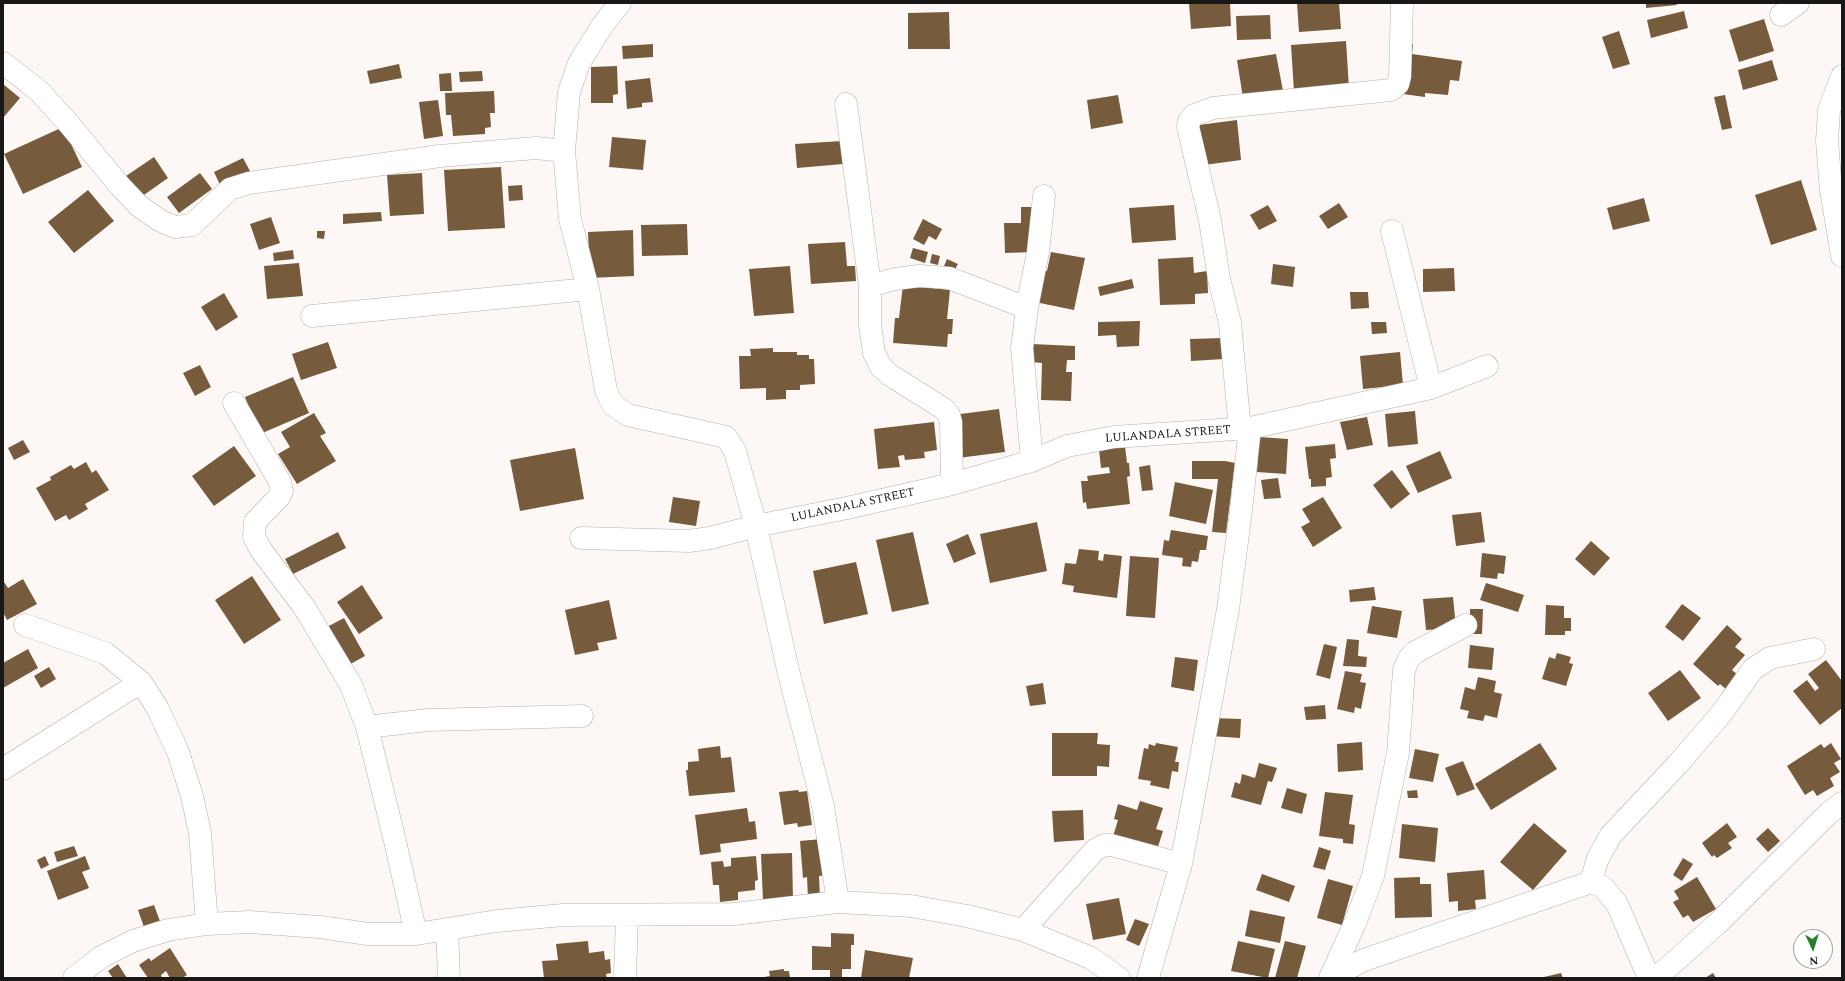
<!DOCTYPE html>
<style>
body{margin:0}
#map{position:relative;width:1845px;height:981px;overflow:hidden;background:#fdf8f5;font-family:Spectral,serif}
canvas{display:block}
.frame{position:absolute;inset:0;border:4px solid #1a1817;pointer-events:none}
.north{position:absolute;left:1793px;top:929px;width:40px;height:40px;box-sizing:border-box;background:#fff;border:1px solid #a3a3a2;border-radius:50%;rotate:176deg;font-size:11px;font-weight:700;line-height:16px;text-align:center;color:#1a1817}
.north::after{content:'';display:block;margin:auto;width:14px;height:18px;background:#2a7e2b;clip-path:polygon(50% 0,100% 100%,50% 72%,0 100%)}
</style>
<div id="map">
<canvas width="1845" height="981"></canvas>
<div class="frame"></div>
<div class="north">N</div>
</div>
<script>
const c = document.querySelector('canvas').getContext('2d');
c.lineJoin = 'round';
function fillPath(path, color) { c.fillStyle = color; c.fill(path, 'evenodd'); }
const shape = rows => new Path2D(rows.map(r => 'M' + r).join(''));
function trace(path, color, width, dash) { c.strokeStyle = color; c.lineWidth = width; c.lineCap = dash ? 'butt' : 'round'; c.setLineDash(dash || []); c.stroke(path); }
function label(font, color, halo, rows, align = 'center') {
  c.font = font + ' Spectral,serif'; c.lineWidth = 4; c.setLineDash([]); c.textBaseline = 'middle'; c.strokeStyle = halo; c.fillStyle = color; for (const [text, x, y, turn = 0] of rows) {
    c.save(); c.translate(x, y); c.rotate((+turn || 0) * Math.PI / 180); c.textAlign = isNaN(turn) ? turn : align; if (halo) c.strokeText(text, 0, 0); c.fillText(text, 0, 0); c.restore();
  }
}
fillPath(shape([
 [1189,3,1230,3,1231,26,1191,29],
 [1297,3,1339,3,1341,29,1299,32],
 [1646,3,1676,3,1677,5,1646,8],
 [1684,11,1688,28,1651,38,1647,20],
 [949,12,950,49,908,49,908,13],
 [1270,15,1271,39,1237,40,1236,16],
 [1764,19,1774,51,1739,62,1729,30],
 [1619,31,1630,64,1613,69,1602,37],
 [1346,41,1349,88,1294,92,1291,45],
 [1404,42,1413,44,1412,54,1462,61,1459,81,1450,80,1448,95,1425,93,1425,97,1403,94,1409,58],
 [653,44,653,57,623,59,622,46],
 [1276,54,1283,91,1243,98,1237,60],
 [1772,60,1778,80,1743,90,1738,70],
 [399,64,402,78,370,84,367,71],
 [617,66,618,94,613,95,613,103,591,103,591,67],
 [482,71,483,81,460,82,459,72],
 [451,73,452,91,440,91,439,74],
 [650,78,653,102,642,103,642,107,627,109,625,81],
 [3,84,20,98,3,118],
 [494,91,495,113,490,113,491,127,485,128,485,134,453,136,451,115,446,115,445,93],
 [1118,95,1123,123,1091,129,1087,100],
 [1725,95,1732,128,1722,130,1714,97],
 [438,100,443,136,424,139,419,102],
 [1237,120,1241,160,1204,165,1199,125],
 [63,127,82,167,23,194,4,154],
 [612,137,646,140,643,170,609,167],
 [842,141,843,164,797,168,795,144],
 [154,157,168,178,141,197,126,176],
 [243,158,251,173,221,187,214,172],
 [501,167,505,228,448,231,444,170],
 [200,173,212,189,179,213,167,197],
 [422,173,424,214,390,216,387,175],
 [1801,180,1817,230,1771,245,1755,195],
 [522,185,523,200,509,201,508,186],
 [88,190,114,221,74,253,48,222],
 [1644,198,1650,221,1613,230,1607,208],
 [1339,203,1348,217,1328,229,1319,216],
 [1174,205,1176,240,1132,243,1129,208],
 [1268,205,1277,221,1259,230,1250,215],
 [1021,207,1033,207,1034,252,1005,253,1004,223,1021,223],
 [381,212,382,221,343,224,343,214],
 [271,217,280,243,259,250,250,224],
 [923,219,942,229,936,240,929,236,924,245,913,239],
 [687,224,688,255,642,256,641,225],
 [633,230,634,276,590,278,588,232],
 [317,231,325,231,324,239,317,238],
 [845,242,847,266,855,266,856,281,811,284,808,244],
 [913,248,928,252,925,263,910,258],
 [293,250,294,259,274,261,273,253],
 [1051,252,1085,258,1074,310,1035,302,1043,270,1047,271],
 [932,254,940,256,938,265,930,263],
 [1193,257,1194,273,1207,271,1208,293,1195,294,1195,304,1160,305,1158,259],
 [947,259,958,264,954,271,944,266],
 [299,263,303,296,267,299,264,266],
 [1273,264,1295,267,1293,287,1271,284],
 [790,266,794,313,754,316,749,269],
 [1454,268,1455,291,1423,292,1423,269],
 [1132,279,1134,288,1100,296,1098,287],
 [903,285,950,290,947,319,953,319,952,334,948,334,947,347,893,343,895,318,899,318],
 [1350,292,1368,292,1369,308,1351,309],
 [224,293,238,317,216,331,201,307],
 [1140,321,1139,346,1117,347,1116,335,1098,336,1098,322],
 [1371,322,1386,322,1387,333,1372,334],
 [1223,338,1224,359,1191,361,1190,339],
 [328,342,337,368,301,380,292,354],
 [1032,344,1075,346,1075,360,1067,360,1066,372,1072,372,1071,401,1041,400,1042,363,1031,362],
 [773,348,773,352,797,352,797,355,809,355,809,359,814,359,815,384,800,385,800,390,786,390,786,399,766,400,766,388,740,389,739,356,751,356,750,349],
 [1400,352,1403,385,1363,389,1360,356],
 [200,365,211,387,195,396,183,373],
 [293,377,309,413,260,434,245,397],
 [999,409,1005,452,958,458,953,415],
 [1415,411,1418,444,1388,447,1385,414],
 [314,413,326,433,320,436,336,461,297,484,278,454,290,447,281,432],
 [1367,417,1373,445,1347,450,1340,422],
 [934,422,937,450,924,452,925,458,905,460,904,455,898,456,900,467,878,469,874,429],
 [1259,437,1288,439,1286,474,1257,472],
 [23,440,30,452,14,460,8,448],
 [1335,444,1336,458,1330,459,1332,477,1326,478,1326,486,1311,487,1311,479,1309,479,1305,447],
 [234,446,256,476,214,506,192,476],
 [1125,446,1127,463,1129,463,1130,476,1127,477,1130,504,1087,509,1086,502,1083,503,1081,481,1088,481,1087,476,1110,473,1109,467,1101,468,1099,449],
 [575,448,584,499,520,511,510,460],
 [1440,451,1452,478,1418,493,1406,466],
 [1192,461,1225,461,1235,463,1226,533,1212,532,1218,479,1192,479],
 [86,462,92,473,96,470,109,490,85,504,88,509,69,520,66,515,55,521,36,488,51,480,50,477,71,465,74,469],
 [1150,465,1153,490,1142,491,1139,467],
 [1392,470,1410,494,1391,509,1373,485],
 [1278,478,1281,498,1264,499,1261,480],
 [1175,482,1213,490,1206,524,1169,516],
 [673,497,700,501,696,526,669,522],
 [1323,497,1342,528,1313,547,1301,527,1310,522,1302,509],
 [1481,512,1485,542,1456,546,1452,515],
 [1037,522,1047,571,990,583,980,534],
 [1171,530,1208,536,1206,550,1200,550,1198,562,1192,561,1191,567,1182,566,1183,558,1162,555,1164,540,1169,541],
 [338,532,346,548,293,574,285,559],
 [913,532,929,604,892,612,876,540],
 [968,534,976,554,954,563,946,544],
 [1591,541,1610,558,1594,576,1575,559],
 [1079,549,1099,551,1098,560,1103,561,1104,554,1122,556,1117,598,1073,592,1074,586,1062,584,1065,563,1076,564],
 [1482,553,1506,556,1504,574,1498,573,1497,579,1480,577],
 [1130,556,1159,558,1155,618,1126,616],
 [856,562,868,614,824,624,813,571],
 [252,576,281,620,244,644,215,600],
 [23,579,37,604,7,620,3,612,3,583,4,582,8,588],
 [1486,583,1524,595,1518,612,1480,600],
 [362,585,383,618,359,634,337,602],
 [1374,587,1376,600,1350,602,1349,590],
 [1453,597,1456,628,1426,630,1423,599],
 [609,600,617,639,597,643,599,650,575,655,565,610],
 [1682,604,1701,618,1683,641,1665,627],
 [1546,605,1564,606,1564,618,1571,618,1571,631,1565,631,1565,635,1545,635],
 [1372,606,1402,611,1397,638,1367,633],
 [1470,609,1483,609,1482,634,1470,634],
 [344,618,365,656,347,666,327,627],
 [1727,625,1742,639,1735,647,1745,655,1732,670,1739,676,1727,690,1720,684,1718,686,1693,664],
 [1347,639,1359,640,1358,656,1367,657,1366,667,1343,666],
 [1324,644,1337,647,1330,679,1316,675],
 [1470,645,1494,648,1492,670,1468,668],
 [28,649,38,668,3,688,3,663],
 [1557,653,1571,657,1569,663,1573,664,1566,686,1542,679,1549,657,1555,659],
 [1175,657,1198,660,1194,691,1171,687],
 [1826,660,1842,681,1842,708,1820,725,1793,691,1807,680,1815,691,1819,688,1808,674],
 [49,667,56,679,41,688,34,676],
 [1680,670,1701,698,1668,721,1648,693],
 [1345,671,1362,674,1360,682,1366,683,1361,709,1355,707,1354,713,1337,709],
 [1478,677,1496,681,1494,692,1502,694,1497,718,1485,715,1483,721,1467,718,1469,711,1460,709,1465,687,1475,690],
 [1043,683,1046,704,1030,706,1026,686],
 [1325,705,1326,719,1306,720,1304,707],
 [1212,718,1241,719,1240,738,1211,736],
 [1052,733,1098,733,1097,744,1110,745,1109,767,1097,766,1097,776,1052,776],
 [1362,742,1363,770,1338,772,1337,744],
 [1156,743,1178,747,1175,762,1179,762,1178,772,1172,771,1169,789,1150,785,1151,781,1138,779,1144,748,1148,749,1149,744,1155,746],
 [1540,743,1557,769,1491,810,1475,784],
 [1831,743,1841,759,1834,763,1840,772,1830,778,1834,786,1817,796,1813,790,1805,795,1787,766,1821,744,1824,748],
 [720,746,721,758,731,757,735,792,689,796,686,770,688,770,688,762,699,761,698,749],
 [1415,749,1439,754,1433,782,1409,778],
 [1463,761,1475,789,1457,796,1445,768],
 [1259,763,1277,768,1272,782,1268,781,1261,805,1231,797,1235,782,1240,784,1242,774,1255,778],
 [1287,788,1307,794,1302,814,1281,808],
 [798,790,799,792,807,791,812,825,798,827,797,823,784,825,779,792],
 [1417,790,1418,798,1408,798,1407,791],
 [1325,792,1353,795,1349,824,1355,825,1353,844,1343,843,1343,839,1319,836],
 [1140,801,1163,808,1156,829,1163,831,1156,853,1112,840,1118,820,1114,819,1118,804,1137,810],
 [747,808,749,822,755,821,757,839,720,844,721,852,700,855,695,815],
 [1083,810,1084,840,1054,842,1052,811],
 [1534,823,1567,851,1533,890,1500,862],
 [1727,823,1737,837,1728,843,1732,848,1717,858,1714,855,1712,857,1702,843],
 [1402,824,1438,828,1435,862,1399,858],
 [1768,828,1780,841,1768,852,1756,839],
 [822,839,826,875,819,876,820,898,808,898,807,877,803,878,800,841],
 [74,846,78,856,57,862,54,852],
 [1319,847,1331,851,1325,870,1313,867],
 [792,853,793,899,763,901,761,854],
 [45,856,49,865,41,869,37,860],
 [85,856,90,869,82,872,89,888,58,900,47,871],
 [756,856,758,880,755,881,755,890,738,892,738,900,720,902,719,885,713,885,711,862,723,861,724,867,731,866,731,858],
 [1683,858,1693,864,1682,881,1673,875],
 [1484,870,1486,899,1475,900,1476,909,1458,911,1458,901,1449,902,1447,873],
 [1262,874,1295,886,1289,902,1256,890],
 [1420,877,1420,884,1431,884,1432,917,1395,918,1394,878],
 [1697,877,1716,909,1693,922,1688,915,1683,918,1673,902,1679,899,1674,891],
 [1328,879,1353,886,1342,925,1317,918],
 [1119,898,1126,934,1093,940,1086,904],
 [154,905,161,924,145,930,138,910],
 [1250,910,1285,917,1280,943,1245,936],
 [1135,919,1149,924,1139,946,1126,940],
 [831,933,854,934,854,945,851,945,851,969,842,969,842,978,830,978,830,970,812,970,812,946,831,947],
 [588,941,589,953,604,951,605,960,610,959,611,973,606,974,607,978,544,978,542,961,558,960,556,944],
 [1238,941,1275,949,1268,978,1231,971],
 [1285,941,1306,946,1297,978,1275,978],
 [170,948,187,975,182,978,170,978,166,971,161,975,162,978,148,978,139,965,149,958,151,961],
 [865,950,913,958,909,978,861,978],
 [118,964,127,978,113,978,108,971],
 [784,969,784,971,789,971,790,978,759,978,770,976,769,971],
 [1561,973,1563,978,1544,978,1544,977],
 [1713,973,1716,978,1705,978]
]), '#765b3c');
const minor = shape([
 [620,3,602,26,579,63,569,92,564,151,570,219,588,289,606,390,613,405,628,415,726,437,735,451,756,526,788,670,823,806,838,902],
 [1781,15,1798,3],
 [3,63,39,91,69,124,120,186,139,206,159,220,175,227,192,225,230,189,249,183,440,156,536,148,564,151],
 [1842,76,1829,110,1827,141,1831,190,1842,256],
 [846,104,870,286,870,325,874,353,881,367,890,375,944,409,949,415,951,422,952,484],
 [1392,231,1431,388],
 [870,286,895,279,919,276,949,278,1027,308],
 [312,316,588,289],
 [234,403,280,482,282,491,279,497,255,522,254,537,261,550,304,607,351,685,367,727,395,841,416,934],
 [1240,430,1230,323,1219,279,1210,220,1188,127,1189,121,1194,115,1213,108,1391,90,1398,84,1400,76,1402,3],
 [1032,461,1022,348,1027,308,1038,252,1044,196],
 [581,538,689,541,710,538,756,526,847,508,952,484,1032,461,1067,446,1114,437,1250,428,1431,388,1487,366],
 [25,625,105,653,141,682,158,709,178,752,192,796,200,833,207,924],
 [367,727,428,720,582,716],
 [3,769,141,682],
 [1591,882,1598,858,1611,835,1677,765,1722,713,1753,669,1770,658,1814,649],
 [447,929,449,978],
 [1023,930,1095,850,1104,845,1111,845,1181,864],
 [74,978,101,957,133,941,168,930,207,924,249,922,320,927,368,934,416,934,497,921,563,915,734,914,838,902,911,906,967,916,1023,930,1091,958,1119,978],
 [625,978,627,915],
 [1148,978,1181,864,1194,796,1228,609,1240,519,1250,428],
 [1330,978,1355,923,1373,876,1398,753,1404,670,1408,660,1414,653,1466,625],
 [1330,978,1364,960,1591,882,1603,887,1617,904,1649,978],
 [1656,978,1717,924,1829,813,1842,803]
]);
trace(minor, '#b4b0ad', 23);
trace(minor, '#fff', 22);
label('12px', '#1a1817', '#fff', [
 ["LULANDALA STREET",1168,435,-4],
 ["LULANDALA STREET",853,506,-12]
]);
</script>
